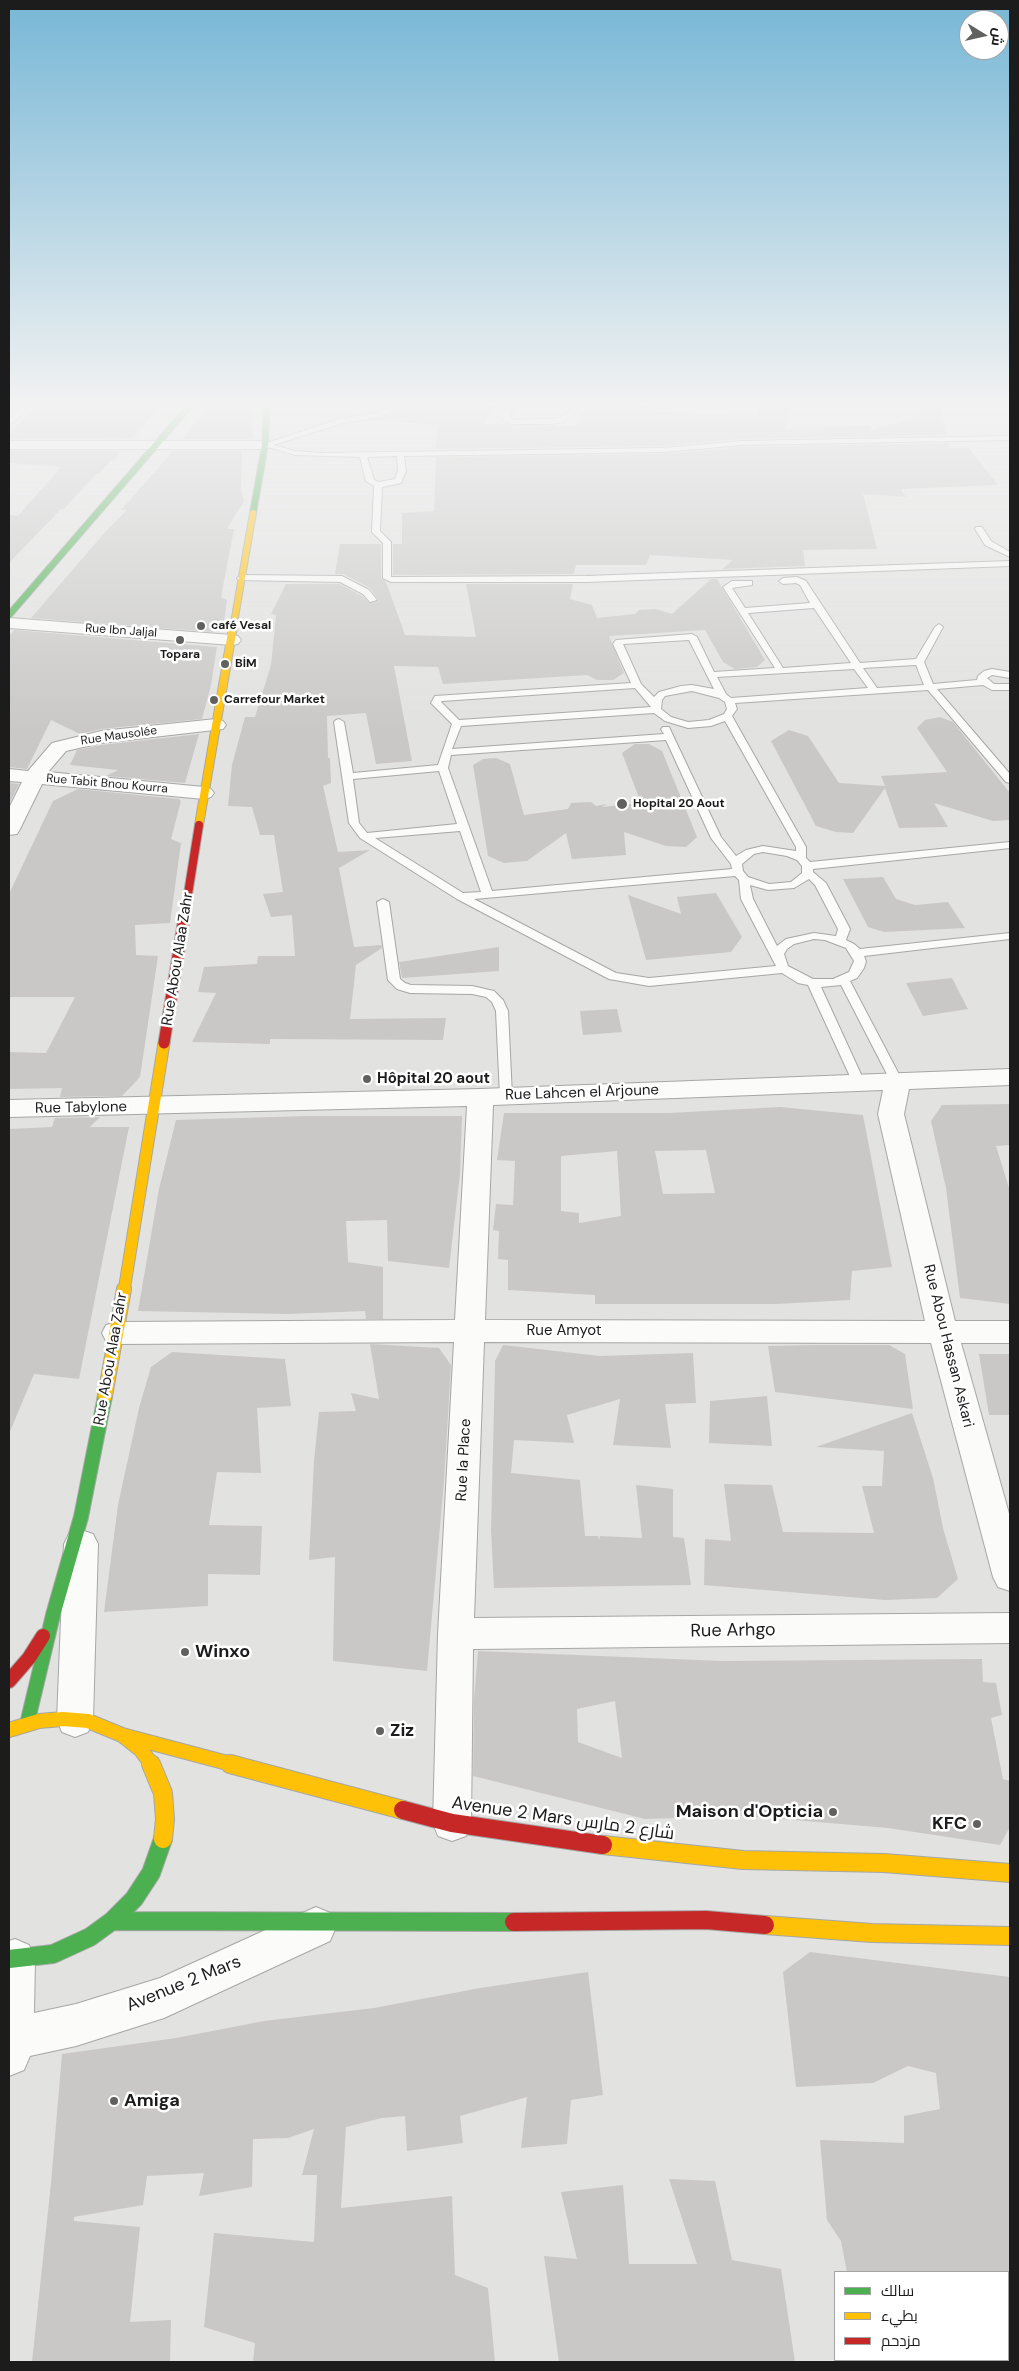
<!DOCTYPE html>
<meta charset="utf-8">
<style>
body{margin:0}
#map{position:relative;width:1019px;height:2371px;overflow:hidden;background:#e2e2e1;font-family:"DM Sans",Cairo,sans-serif}
canvas{display:block}
.frame{position:absolute;inset:0;border:10px solid #1b1c1b;pointer-events:none}
.legend{position:absolute;left:834px;top:2271px;width:175px;height:90px;box-sizing:border-box;background:#fff;border:1px solid #a4a4a4;margin:0;padding:6px 9px;list-style:none;font-size:15px;color:#1b1c1b}
.legend li{display:flex;align-items:center;gap:10px;height:25px}
.legend b{width:25px;border:1px solid #a4a4a4}
.north{position:absolute;left:959px;top:10px;width:50px;height:50px;box-sizing:border-box;background:#fff;border:1px solid #a4a4a4;border-radius:50%;rotate:99deg;font-size:14px;font-weight:700;line-height:20px;text-align:center;color:#1b1c1b}
.north::after{content:'';display:block;margin:auto;width:18px;height:22px;background:#616160;clip-path:polygon(50% 0,100% 100%,50% 72%,0 100%)}
</style>
<div id="map">
<canvas width="1019" height="2371"></canvas>
<div class="frame"></div>
<ul class="legend">
<li><b style="height:6px;background:#4caf50"></b>سالك</li>
<li><b style="height:6px;background:#ffc107"></b>بطيء</li>
<li><b style="height:6px;background:#c62828"></b>مزدحم</li>
</ul>
<div class="north">ش</div>
</div>
<script>
const c = document.querySelector('canvas').getContext('2d');
c.lineJoin = 'round';
function fillPath(path, color) { c.fillStyle = color; c.fill(path, 'evenodd'); }
const shape = rows => new Path2D(rows.map(r => 'M' + r).join(''));
function trace(path, color, width, dash) { c.strokeStyle = color; c.lineWidth = width; c.lineCap = dash ? 'butt' : 'round'; c.setLineDash(dash || []); c.stroke(path); }
function label(font, color, halo, rows, align = 'center') {
  c.font = font + ' "DM Sans",Cairo,sans-serif'; c.lineWidth = 5; c.setLineDash([]); c.textBaseline = 'middle'; c.strokeStyle = halo; c.fillStyle = color; for (const [text, x, y, turn = 0] of rows) {
    c.save(); c.translate(x, y); c.rotate((+turn || 0) * Math.PI / 180); c.textAlign = isNaN(turn) ? turn : align; if (halo) c.strokeText(text, 0, 0); c.fillText(text, 0, 0); c.restore();
  }
}
fillPath(shape([
 [42,401,164,401,133,438,9,439,9,433],
 [214,401,244,402,248,405,254,439,182,439],
 [400,401,491,409,484,424,552,426,575,425,586,407,756,416,759,401,790,401,786,429,869,425,872,430,919,416,922,402,940,404,947,435,742,439,663,446,436,449,437,425,371,420,392,414],
 [948,443,949,448,969,448,998,485,901,489,906,497,863,494,877,549,803,550,805,566,722,569,733,560,650,555,646,565,576,565,574,574,393,575,393,544,402,544,402,513,434,511,436,457,663,454,742,447],
 [9,451,120,451,115,460,111,460,99,474,96,474,64,509,61,509,9,563,9,515,18,516,61,467,9,463],
 [173,451,242,451,241,490,244,501,227,529,234,529,221,597,227,600,224,622,213,632,31,618,106,531,127,510,121,510],
 [340,544,381,544,381,578,386,582,405,635,476,637,466,584,573,584,570,599,592,605,597,618,635,614,639,610,656,609,672,614,711,579,717,579,765,660,757,667,735,669,723,662,705,630,609,636,624,673,613,680,597,680,587,675,443,684,438,667,394,666,412,761,376,764,366,713,327,716,328,758,330,758,331,783,323,786,338,852,370,850,339,868,354,947,381,945,382,948,356,965,350,1019,446,1018,443,1040,270,1039,270,1044,192,1042,216,993,198,992,204,967,257,964,258,956,295,956,292,915,271,917,263,894,283,892,274,835,260,835,252,807,228,806,232,765,245,717,255,717,271,665,276,615,271,614,286,584,340,584,362,596,369,603,379,601,370,588,343,574,335,574],
 [14,630,217,647,211,685,202,719,101,729,80,734,51,720,27,769,9,767,9,637],
 [940,717,953,722,1010,793,1010,820,993,821,934,803,948,827,899,828,885,788,853,833,836,832,816,826,771,741,789,730,808,736,839,783,885,786,881,776,947,772,917,728,925,720],
 [199,734,185,783,106,776,118,770,70,765,77,750,101,745],
 [635,744,649,744,662,751,697,837,686,847,666,846,624,832,626,855,572,859,566,833,527,861,504,863,488,856,473,765,483,759,496,758,510,764,524,815,568,809,571,803,591,802,596,806,607,804,602,807,641,803,622,753],
 [9,783,19,784,9,804],
 [78,789,179,799,181,801,171,839,181,843,170,923,135,925,136,955,158,956,140,1077,122,1096,60,1097,62,1088,9,1089,9,1052,46,1053,75,997,9,997,9,894,53,801],
 [883,877,896,899,915,905,948,902,965,928,884,932,868,927,843,879],
 [716,893,742,937,731,952,646,960,628,895,681,914,677,897],
 [499,947,499,971,402,978,399,962],
 [952,978,968,1009,923,1016,906,983],
 [617,1009,622,1032,583,1035,580,1011],
 [1010,1104,1010,1145,996,1146,1010,1191,1010,1304,960,1298,946,1188,931,1121,942,1105],
 [780,1107,863,1115,892,1267,852,1271,850,1300,776,1304,595,1304,595,1295,508,1290,508,1260,498,1259,499,1231,493,1230,496,1204,513,1205,515,1161,497,1160,504,1113,669,1113],
 [706,1150,715,1193,663,1194,655,1151],
 [617,1151,621,1216,579,1223,579,1213,561,1211,561,1156],
 [307,1116,462,1116,460,1174,449,1268,388,1261,387,1220,346,1221,348,1262,383,1267,383,1319,366,1319,365,1311,288,1314,138,1311,159,1189,176,1120],
 [100,1117,90,1127,129,1127,79,1379,34,1374,9,1434,9,1129,52,1127,55,1118],
 [370,1344,439,1348,451,1365,444,1482,427,1671,333,1661,335,1557,309,1560,314,1461,319,1412,356,1411,351,1393,379,1399],
 [503,1345,600,1356,693,1353,696,1403,665,1404,671,1448,613,1445,620,1399,567,1415,574,1443,514,1440,511,1473,580,1480,585,1536,598,1536,599,1540,600,1536,642,1538,636,1485,673,1489,673,1537,684,1538,691,1585,494,1588,491,1530,495,1367,495,1361],
 [813,1345,889,1345,905,1354,913,1409,775,1392,768,1346],
 [172,1352,285,1359,291,1406,257,1408,261,1473,217,1472,209,1525,262,1526,260,1575,208,1574,208,1606,104,1612,118,1505,139,1408,151,1367],
 [979,1354,1010,1354,1010,1415,989,1415],
 [767,1396,772,1446,709,1443,710,1401],
 [912,1413,933,1478,943,1528,958,1579,937,1598,885,1600,704,1585,705,1539,731,1541,724,1484,772,1485,783,1532,874,1533,862,1486,882,1486,884,1451,816,1447],
 [478,1651,723,1661,982,1659,983,1682,996,1683,1002,1715,991,1718,1003,1779,1010,1781,1010,1827,1000,1845,888,1828,746,1816,645,1819,473,1776,474,1700],
 [615,1701,622,1758,578,1742,577,1709],
 [810,1952,1010,1977,1010,2272,847,2272,841,2241,827,2220,820,2140,904,2143,904,2116,940,2109,936,2073,908,2066,873,2083,796,2087,783,1972],
 [588,1972,603,2095,571,2100,567,2144,521,2148,527,2097,460,2116,463,2143,407,2151,405,2116,382,2118,346,2127,341,2208,452,2196,455,2275,488,2288,495,2362,253,2362,255,2343,204,2327,214,2233,314,2242,317,2175,302,2175,314,2129,288,2138,253,2139,252,2187,199,2196,204,2173,147,2176,143,2205,74,2217,74,2221,140,2227,130,2322,171,2320,170,2362,32,2362,51,2183,62,2054,176,2038,264,2021,374,2008,480,1988],
 [669,2179,715,2181,732,2260,781,2269,795,2362,559,2362,544,2256,577,2259,561,2192,623,2185,629,2264,697,2264]
]), '#c9c8c7');
const lane = shape([
 [9,401,24,403,28,405,24,407,9,405,9,401],
 [391,401,398,401,391,412,381,417,343,423,273,445,295,451,320,453,663,448,742,441,1010,436,1010,440,742,445,663,452,404,456,406,471,401,483,382,487,380,531,391,542,391,577,394,577,586,576,1010,561,1010,566,586,582,391,582,383,578,383,543,372,532,374,486,366,481,360,457,295,455,261,445,339,419,376,413,385,409,391,401],
 [397,456,398,471,395,479,379,482,374,480,367,457,397,456],
 [421,401,509,404,512,401,518,401,509,415,514,420,559,418,584,401,664,404,684,401,675,406,664,408,585,405,564,422,552,424,510,424,502,419,501,415,506,408,425,403,421,401],
 [976,527,982,527,991,541,1010,552,1010,557,985,545,975,529,976,527],
 [241,575,342,576,369,590,377,600,370,602,363,594,340,582,238,580,237,578,241,575],
 [797,577,806,581,860,663,916,659,935,627,939,624,943,627,924,662,933,684,977,680,978,676,984,671,992,669,1010,672,1010,678,992,675,987,678,994,684,1010,684,1010,690,992,690,983,685,937,689,1010,774,1010,783,1006,782,928,690,735,703,737,709,732,716,806,847,806,858,810,862,1010,842,1010,848,813,869,813,872,826,883,850,929,846,940,854,944,860,949,1010,933,1010,939,864,956,866,961,864,968,857,978,850,981,903,1082,897,1086,891,1082,841,985,821,987,865,1083,859,1087,853,1083,808,985,798,983,782,973,649,986,609,979,457,899,360,838,349,823,334,722,336,720,339,719,344,722,353,773,438,765,452,724,431,703,435,696,631,683,613,644,616,640,692,634,697,637,714,672,775,668,723,587,732,581,752,581,752,585,732,588,745,608,810,603,800,585,796,583,783,584,779,581,783,578,797,577],
 [814,608,851,663,783,668,748,613,814,608],
 [689,640,714,689,692,685,681,686,659,692,654,697,641,684,623,644,689,640],
 [916,665,924,685,877,688,863,668,916,665],
 [854,669,868,688,731,698,726,694,717,677,854,669],
 [635,688,651,707,459,720,441,702,442,701,635,688],
 [692,691,719,698,725,702,727,709,724,714,709,720,688,722,671,717,661,709,662,700,665,696,692,691],
 [654,713,665,721,688,728,711,726,725,721,796,847,796,851,763,846,746,850,736,856,721,837,669,727,663,727,661,729,664,734,452,749,461,726,654,713],
 [666,740,711,838,731,864,732,869,492,891,448,768,451,755,666,740],
 [439,771,457,824,367,833,359,823,353,779,439,771],
 [460,831,481,892,463,893,375,838,460,831],
 [763,852,787,856,797,860,802,866,802,873,791,882,769,884,748,877,743,871,742,864,754,854,763,852],
 [735,876,739,880,741,899,776,966,649,978,616,973,474,899,735,876],
 [809,879,815,885,838,929,836,936,814,933,786,939,777,946,753,899,750,885,768,890,794,888,809,879],
 [814,939,825,940,846,948,854,961,849,972,833,979,813,979,788,966,784,954,787,949,794,944,814,939],
 [383,899,389,902,400,979,405,983,411,985,472,986,494,991,503,1000,508,1011,512,1096,511,1099,506,1100,500,1096,496,1011,492,1002,486,997,472,994,410,993,397,989,388,980,377,902,383,899]
]);
const street = shape([
 [21,401,36,401,14,422,9,423,9,412,21,401],
 [245,401,274,401,267,405,252,405,245,401],
 [9,441,265,441,272,445,265,449,9,449,9,441],
 [9,618,232,635,238,636,241,640,238,644,232,645,9,628,9,618],
 [216,719,223,721,226,725,223,729,101,743,66,751,48,772,204,787,211,789,214,793,211,797,204,799,42,784,20,829,17,834,9,835,9,808,22,782,9,781,9,769,28,771,52,743,101,731,216,719],
 [1010,1069,1010,1085,909,1089,904,1114,955,1321,1010,1321,1010,1343,961,1343,1010,1517,1010,1591,998,1587,993,1577,931,1343,484,1342,474,1618,1010,1613,1010,1643,473,1649,471,1823,466,1836,452,1841,438,1836,433,1823,438,1634,454,1342,117,1344,106,1341,102,1333,106,1325,117,1322,455,1320,467,1106,9,1117,9,1100,480,1089,1010,1069],
 [883,1090,878,1114,925,1321,485,1320,493,1105,883,1090],
 [81,1530,93,1534,98,1544,93,1720,88,1732,75,1737,62,1732,57,1720,64,1544,69,1534,81,1530],
 [316,1907,330,1913,336,1927,330,1941,164,2018,76,2046,30,2056,24,2070,9,2076,9,1941,15,1939,29,1945,35,1959,34,2013,76,2004,160,1978,316,1907]
]);
const fastFar2 = shape([
 [253,513,265,445,267,401],
 [9,615,194,401]
]);
const fastFar1 = shape([
 [27,1724,53,1615,81,1517,105,1396]
]);
const fast = shape([
 [112,1921,514,1922],
 [9,1959,53,1954,90,1937,112,1921,134,1899,151,1873,163,1839]
]);
const slowFar4 = shape([
 [233,629,253,513]
]);
const slowFar3 = shape([
 [199,825,233,627]
]);
const slowFar2 = shape([
 [124,1291,164,1043]
]);
const slowFar1 = shape([
 [105,1396,124,1289],
 [9,1730,39,1721,63,1719,88,1721,122,1735,141,1750,152,1765],
 [122,1735,235,1765]
]);
const slow = shape([
 [151,1764,163,1793,165,1819,163,1839],
 [230,1764,403,1810],
 [603,1845,743,1860,884,1863,1010,1873],
 [765,1925,872,1933,1010,1936]
]);
const jamFar3 = shape([
 [184,919,199,825]
]);
const jamFar2 = shape([
 [164,1043,184,918]
]);
const jamFar1 = shape([
 [9,1681,29,1658,43,1636]
]);
const jam = shape([
 [403,1810,452,1823,603,1845],
 [514,1922,706,1920,765,1925]
]);
trace(lane, '#a6a7a6', 2);
trace(street, '#a6a7a6', 2);
trace(fastFar2, '#a6a7a6', 8);
trace(fastFar1, '#a6a7a6', 16);
trace(fast, '#a6a7a6', 20);
trace(slowFar4, '#a6a7a6', 8);
trace(slowFar3, '#a6a7a6', 10);
trace(slowFar2, '#a6a7a6', 13);
trace(slowFar1, '#a6a7a6', 16);
trace(slow, '#a6a7a6', 20);
trace(jamFar3, '#a6a7a6', 10);
trace(jamFar2, '#a6a7a6', 13);
trace(jamFar1, '#a6a7a6', 16);
trace(jam, '#a6a7a6', 20);
fillPath(lane, '#fbfbfa');
fillPath(street, '#fbfbfa');
trace(fastFar2, '#4caf50', 6);
trace(fastFar1, '#4caf50', 14);
trace(fast, '#4caf50', 18);
trace(slowFar4, '#ffc107', 6);
trace(slowFar3, '#ffc107', 8);
trace(slowFar2, '#ffc107', 11);
trace(slowFar1, '#ffc107', 14);
trace(slow, '#ffc107', 18);
trace(jamFar3, '#c62828', 8);
trace(jamFar2, '#c62828', 11);
trace(jamFar1, '#c62828', 14);
trace(jam, '#c62828', 18);
const sky = c.createLinearGradient(0, 0, 0, 733);
sky.addColorStop(0, '#77b7d6');
sky.addColorStop(0.55, '#f2f2f2');
sky.addColorStop(1, '#f2f2f200');
c.fillStyle = sky;
c.fillRect(0, 0, 1019, 733);
for (const [x, y, r, color] of [
 [201,626,5,"#616160"],
 [180,640,5,"#616160"],
 [225,664,5,"#616160"],
 [214,700,5,"#616160"],
 [622,804,6,"#616160"],
 [367,1079,5,"#616160"],
 [185,1652,5,"#616160"],
 [380,1731,5,"#616160"],
 [833,1812,5,"#616160"],
 [977,1824,5,"#616160"],
 [114,2101,5,"#616160"]
]) { const dot = new Path2D(); dot.arc(x, y, r, 0, 2 * Math.PI); c.fillStyle = color; c.fill(dot); trace(dot, '#fff', 2); }
label('bold 12px', '#1b1c1b', '#fff', [
 ["café Vesal",211,626],
 ["Topara",180,655,"center"],
 ["BİM",235,664],
 ["Carrefour Market",224,700],
 ["Hopital 20 Aout",633,804]
], 'left');
label('12px', '#1b1c1b', '#fff', [
 ["Rue Ibn Jaljal",121,631,4],
 ["Rue Mausolée",119,736,-8],
 ["Rue Tabit Bnou Kourra",107,784,5]
]);
label('15px', '#1b1c1b', '#fff', [
 ["Rue Abou Alaa Zahr",178,959,-81],
 ["Rue Lahcen el Arjoune",582,1093,-2],
 ["Rue Tabylone",81,1108,-1],
 ["Rue Amyot",564,1331],
 ["Rue Abou Hassan Askari",948,1346,76],
 ["Rue Abou Alaa Zahr",111,1359,-80],
 ["Rue la Place",464,1460,-87]
]);
label('bold 15px', '#1b1c1b', '#fff', [
 ["Hôpital 20 aout",377,1079]
], 'left');
label('18px', '#1b1c1b', '#fff', [
 ["Rue Arhgo",733,1631,-1],
 ["Avenue 2 Mars شارع 2 مارس",563,1819,8],
 ["Avenue 2 Mars",184,1984,-22]
]);
label('bold 18px', '#1b1c1b', '#fff', [
 ["Winxo",195,1652],
 ["Ziz",390,1731],
 ["Maison d'Opticia",823,1812,"right"],
 ["KFC",967,1824,"right"],
 ["Amiga",124,2101]
], 'left');
</script>
